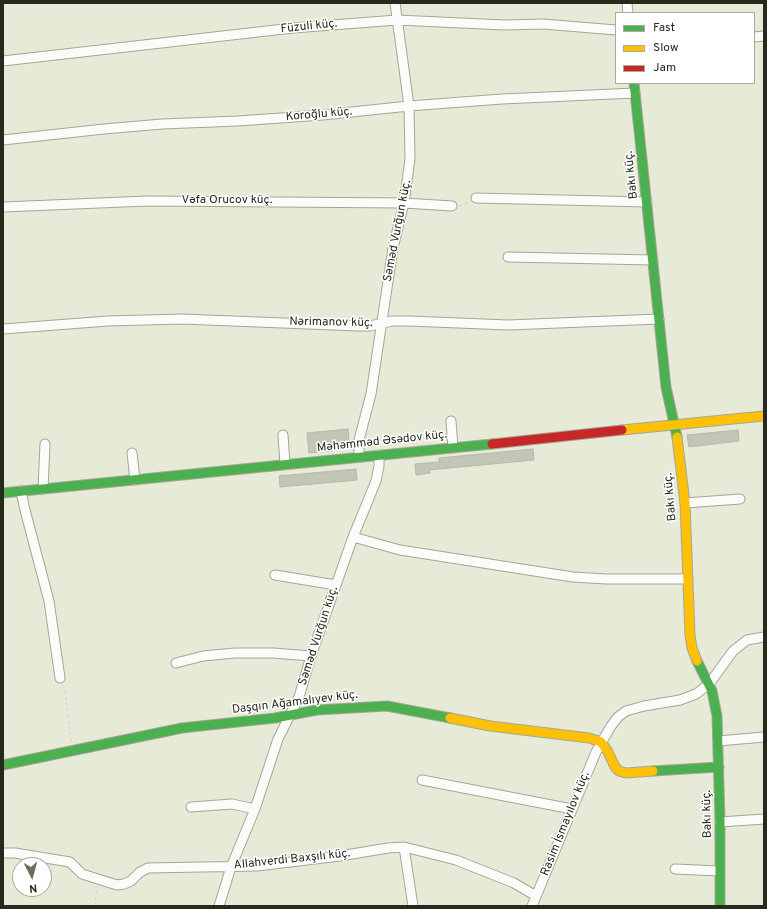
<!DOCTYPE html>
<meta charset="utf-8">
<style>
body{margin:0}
#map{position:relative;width:767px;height:909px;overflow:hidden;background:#e7ead7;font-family:Overpass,sans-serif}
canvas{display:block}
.frame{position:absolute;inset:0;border:4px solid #26291b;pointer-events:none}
.legend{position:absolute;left:615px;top:12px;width:140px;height:72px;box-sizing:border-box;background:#fff;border:1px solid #a8a9a4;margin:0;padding:5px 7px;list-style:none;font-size:12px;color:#26291b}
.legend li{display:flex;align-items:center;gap:8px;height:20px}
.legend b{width:20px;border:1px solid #a8a9a4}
.north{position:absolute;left:12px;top:857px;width:40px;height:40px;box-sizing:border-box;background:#fff;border:1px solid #a8a9a4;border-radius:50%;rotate:174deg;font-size:11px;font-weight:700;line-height:16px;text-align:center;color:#26291b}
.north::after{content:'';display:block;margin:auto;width:14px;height:18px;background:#6a6d5d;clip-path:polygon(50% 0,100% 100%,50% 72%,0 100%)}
</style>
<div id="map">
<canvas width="767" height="909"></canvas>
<div class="frame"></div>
<ul class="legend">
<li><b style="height:5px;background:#4caf50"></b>Fast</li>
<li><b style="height:5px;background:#ffc107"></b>Slow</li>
<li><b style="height:5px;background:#c62828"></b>Jam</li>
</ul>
<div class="north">N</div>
</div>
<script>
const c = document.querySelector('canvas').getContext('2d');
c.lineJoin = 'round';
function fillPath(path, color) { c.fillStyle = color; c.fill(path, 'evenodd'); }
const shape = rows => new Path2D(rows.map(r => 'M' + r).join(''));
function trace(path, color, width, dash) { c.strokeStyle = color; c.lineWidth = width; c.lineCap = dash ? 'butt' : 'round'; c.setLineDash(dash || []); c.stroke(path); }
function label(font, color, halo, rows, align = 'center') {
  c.font = font + ' Overpass,sans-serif'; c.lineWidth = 3; c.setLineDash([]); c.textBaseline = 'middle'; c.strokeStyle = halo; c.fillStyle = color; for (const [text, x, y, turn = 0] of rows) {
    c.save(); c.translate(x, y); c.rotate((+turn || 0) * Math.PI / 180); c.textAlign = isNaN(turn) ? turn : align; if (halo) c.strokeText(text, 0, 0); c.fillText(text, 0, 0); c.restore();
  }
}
const building = shape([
 [348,429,349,443,331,445,332,451,309,453,307,433,348,429],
 [738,430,739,441,689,447,687,435,738,430],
 [533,449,534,460,429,470,430,473,416,475,415,464,439,462,439,458,533,449],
 [356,469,357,480,280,487,279,476,356,469]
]);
fillPath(building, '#c3c5b6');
trace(building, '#b6b8aa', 1);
const street = shape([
 [627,3,628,13],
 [754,37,764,36],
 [3,61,293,28,397,20,504,25,543,24,616,30],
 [3,140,104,129,162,124,238,121,323,115,409,106,502,99,635,93],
 [476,198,647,202],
 [3,207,147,201,404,203,452,206],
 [508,257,653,260],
 [3,329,108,321,182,319,358,326,370,326,392,321,409,321,508,325,659,319],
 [451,421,453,447],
 [283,435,285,464],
 [132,453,135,480],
 [359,457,359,440,371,394,393,248,404,203,410,159,409,106,395,3],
 [43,489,45,444],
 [21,491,25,510,49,601,60,678],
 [685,503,740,499],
 [353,537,400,550,573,577,606,579,688,579],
 [275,575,336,585],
 [176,663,203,656,235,653,273,653,311,656],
 [718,741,764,737],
 [422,780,572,809],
 [191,807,232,804,255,809],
 [720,822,764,819],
 [404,847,413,906],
 [3,853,15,853,70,862,82,874,117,885,124,884,131,881,140,872,148,868,257,866,340,856,388,848,404,847,456,860,514,883,536,896],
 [675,869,719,871],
 [219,906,231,867,255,809,278,739,299,697,311,656,353,537,376,481,379,466,379,455],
 [532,906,596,752,611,726,618,717,626,711,644,706,680,700,696,694,709,684,733,651,747,640,764,637]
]);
const fast = shape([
 [634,83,666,387,677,437],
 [3,493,492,444],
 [697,661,712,691,717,716,720,822,720,906],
 [3,765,182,728,275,718,317,710,387,706,450,718],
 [653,771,719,767]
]);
const slow = shape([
 [622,430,764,416],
 [677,437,685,503,690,635,692,648,697,661],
 [450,718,490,726,589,738,601,742,608,752,615,767,619,771,626,773,653,771]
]);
const jam = shape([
 [492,444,622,430]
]);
trace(street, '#a4a698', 11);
trace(fast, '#a4a698', 11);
trace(slow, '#a4a698', 11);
trace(jam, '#a4a698', 11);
trace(shape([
 [459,206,469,202],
 [63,685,65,690,71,741],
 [95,906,97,887]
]), '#d6d7d1', 1.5, [3, 3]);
trace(street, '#fbfcf9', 9);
trace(fast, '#4caf50', 9);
trace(slow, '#ffc107', 9);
trace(jam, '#c62828', 9);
label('12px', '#26291b', '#fff', [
 ["Füzuli küç.",309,27,-6],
 ["Koroğlu küç.",319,115,-5],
 ["Bakı küç.",632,175,-96],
 ["Vəfa Orucov küç.",227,201],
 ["Səməd Vurğun küç.",398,231,-79],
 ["Nərimanov küç.",331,323,1],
 ["Məhəmməd Əsədov küç.",382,442,-6],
 ["Bakı küç.",671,497,-95],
 ["Səməd Vurğun küç.",319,636,-72],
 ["Daşqın Ağamalıyev küç.",295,703,-7],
 ["Bakı küç.",708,814,-91],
 ["Rasim İsmayılov küç.",566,824,-68],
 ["Allahverdi Baxşılı küç.",292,860,-6]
]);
</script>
